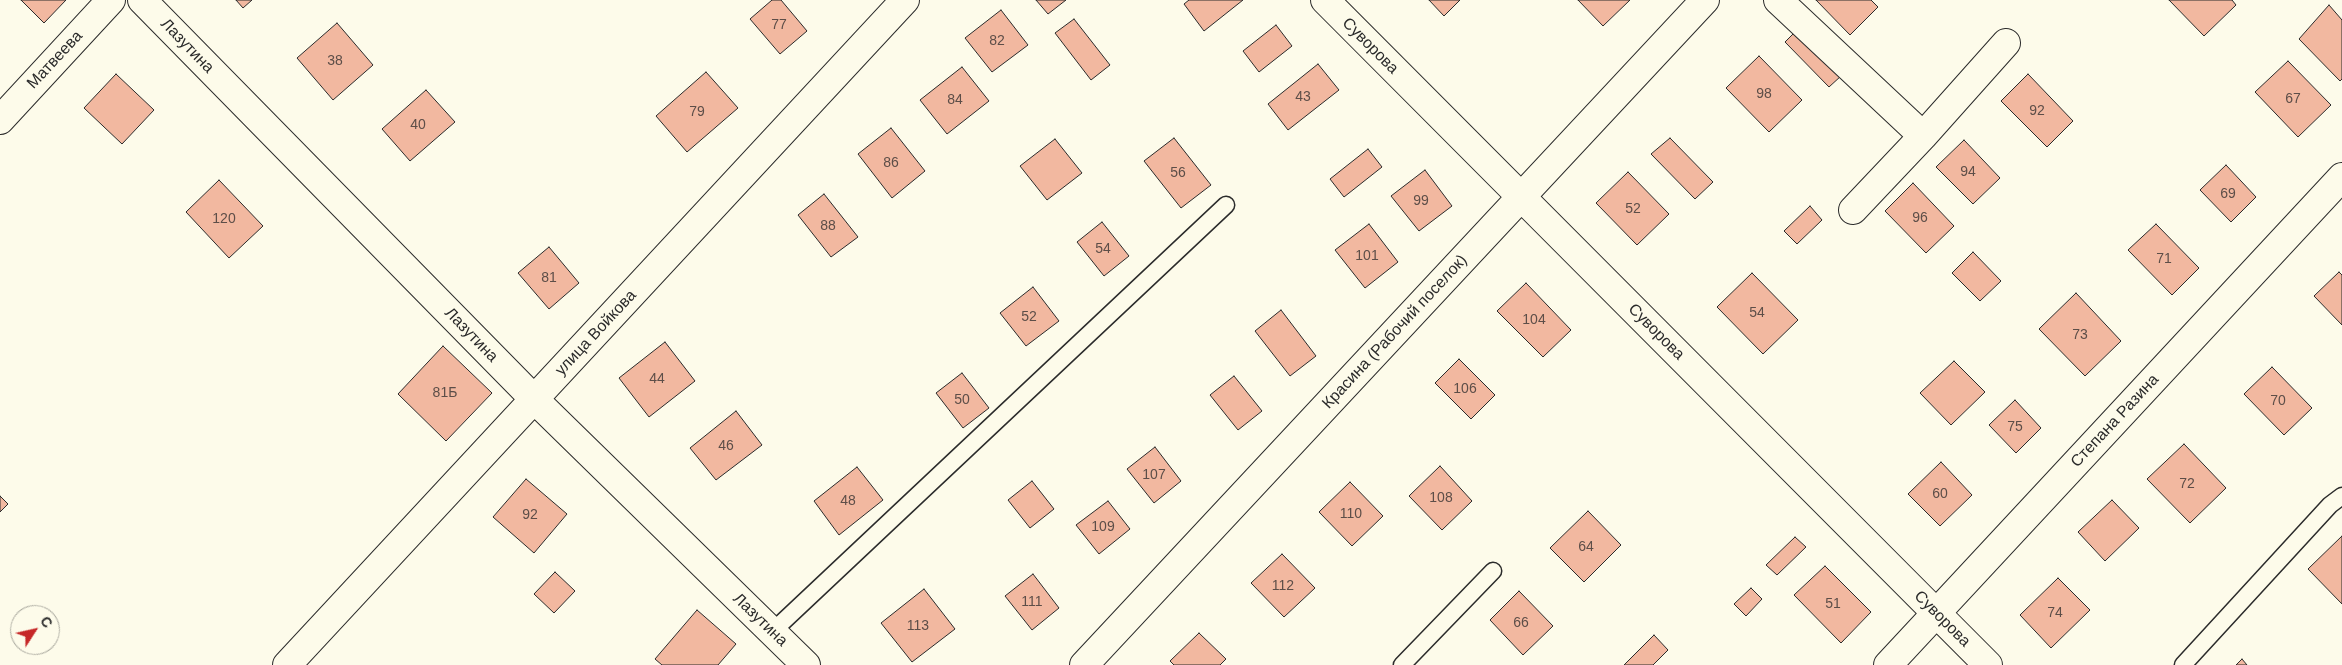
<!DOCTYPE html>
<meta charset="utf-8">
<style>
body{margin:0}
#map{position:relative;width:2342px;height:665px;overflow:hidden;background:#fdfbea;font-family:Arial,sans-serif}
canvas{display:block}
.north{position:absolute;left:10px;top:605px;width:50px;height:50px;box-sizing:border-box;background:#fdfbea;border:1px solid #a9a89e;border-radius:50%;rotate:55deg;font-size:14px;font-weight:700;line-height:20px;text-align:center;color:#2b2b2b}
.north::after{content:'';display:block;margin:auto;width:18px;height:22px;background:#c62828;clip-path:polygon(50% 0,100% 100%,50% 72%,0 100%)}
</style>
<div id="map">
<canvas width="2342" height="665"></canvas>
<div class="north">С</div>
</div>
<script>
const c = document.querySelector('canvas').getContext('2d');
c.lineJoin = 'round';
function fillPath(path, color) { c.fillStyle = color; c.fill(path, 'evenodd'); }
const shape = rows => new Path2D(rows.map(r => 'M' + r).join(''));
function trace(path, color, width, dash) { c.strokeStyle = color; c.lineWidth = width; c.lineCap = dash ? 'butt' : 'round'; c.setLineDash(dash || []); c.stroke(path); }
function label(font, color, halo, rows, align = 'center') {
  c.font = font + ' Arial,sans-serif'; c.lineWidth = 4; c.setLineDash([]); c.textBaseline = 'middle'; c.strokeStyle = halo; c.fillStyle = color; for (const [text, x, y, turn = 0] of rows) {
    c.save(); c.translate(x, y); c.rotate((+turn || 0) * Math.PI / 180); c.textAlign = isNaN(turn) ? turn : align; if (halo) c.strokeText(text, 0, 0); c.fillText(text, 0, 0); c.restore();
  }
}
const building = shape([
 [21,0,66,0,44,23,21,0],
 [236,0,252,0,243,8,236,0],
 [772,0,781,0,807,31,780,54,750,19,772,0],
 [1036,0,1066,0,1048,14,1036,0],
 [1189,0,1243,0,1204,31,1184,4,1189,0],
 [1429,0,1460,0,1444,16,1429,0],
 [1578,0,1630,0,1603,26,1578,0],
 [1816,0,1871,0,1878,7,1850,35,1816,0],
 [2169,0,2232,0,2236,5,2204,36,2169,0],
 [2329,5,2342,20,2342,79,2340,81,2299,39,2329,5],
 [1001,10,1028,45,992,72,965,38,1001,10],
 [1074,19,1110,65,1091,80,1055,33,1074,19],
 [337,23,373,65,333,100,297,58,337,23],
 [1276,25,1292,46,1259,72,1243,51,1276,25],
 [1797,30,1841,76,1829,87,1785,42,1797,30],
 [1759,56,1802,100,1769,132,1726,88,1759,56],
 [2288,61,2331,105,2298,137,2255,92,2288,61],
 [1318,64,1339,90,1288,130,1268,104,1318,64],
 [962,67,989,101,947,134,920,100,962,67],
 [706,72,738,108,687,152,656,116,706,72],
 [116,74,154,110,122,144,84,108,116,74],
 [2028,74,2073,121,2047,147,2001,101,2028,74],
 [426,90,455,122,410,161,382,129,426,90],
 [891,128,925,171,892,198,858,154,891,128],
 [1174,138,1211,185,1181,208,1144,161,1174,138],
 [1670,138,1713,182,1695,199,1651,154,1670,138],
 [1055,139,1082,173,1047,200,1020,166,1055,139],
 [1964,140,2000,178,1973,204,1936,167,1964,140],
 [1368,149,1382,167,1344,197,1330,179,1368,149],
 [2226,165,2256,197,2231,222,2200,190,2226,165],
 [1425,170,1452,206,1419,231,1391,196,1425,170],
 [1628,172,1669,214,1637,245,1596,203,1628,172],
 [219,180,263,226,229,258,186,212,219,180],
 [1913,183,1954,226,1926,253,1885,211,1913,183],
 [824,194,858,237,831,257,798,215,824,194],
 [1810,206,1822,220,1797,244,1784,231,1810,206],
 [1102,222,1129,256,1104,276,1077,242,1102,222],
 [1369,224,1398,262,1365,288,1335,250,1369,224],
 [2156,224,2199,268,2172,295,2128,250,2156,224],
 [549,247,579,283,549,309,518,273,549,247],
 [1973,252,2001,281,1980,301,1952,273,1973,252],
 [2339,272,2342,275,2342,325,2314,296,2339,272],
 [1752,273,1798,320,1763,354,1717,307,1752,273],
 [1526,283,1571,330,1543,357,1497,311,1526,283],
 [1033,287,1059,321,1026,346,1000,313,1033,287],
 [2076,293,2121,341,2085,376,2039,329,2076,293],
 [1281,310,1316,356,1290,376,1255,331,1281,310],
 [665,342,695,381,649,417,619,378,665,342],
 [443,346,492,393,446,441,398,394,443,346],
 [1459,359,1495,395,1471,419,1435,383,1459,359],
 [1954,361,1985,392,1951,425,1920,393,1954,361],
 [2272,367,2312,408,2284,435,2244,394,2272,367],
 [962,373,989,408,963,428,936,393,962,373],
 [1234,376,1262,411,1238,430,1210,395,1234,376],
 [2015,400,2041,428,2016,453,1989,425,2015,400],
 [736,411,762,445,716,480,690,448,736,411],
 [2184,444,2226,488,2190,523,2147,479,2184,444],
 [1155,447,1181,481,1154,503,1127,469,1155,447],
 [1941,462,1972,495,1940,526,1908,494,1941,462],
 [1440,466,1472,501,1442,530,1409,496,1440,466],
 [857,467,883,500,839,535,814,501,857,467],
 [526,479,567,514,534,553,493,517,526,479],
 [1032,481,1054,509,1030,528,1008,500,1032,481],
 [1350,482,1383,516,1352,546,1319,512,1350,482],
 [0,496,8,504,0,512,0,496],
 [2112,500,2139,528,2105,561,2078,532,2112,500],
 [1108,501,1130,529,1099,554,1076,525,1108,501],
 [1588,511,1621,545,1584,582,1550,548,1588,511],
 [2342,536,2342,604,2308,569,2342,536],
 [1795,537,1806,547,1777,575,1766,565,1795,537],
 [1282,554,1315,588,1284,617,1251,583,1282,554],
 [1825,566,1871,612,1841,643,1794,595,1825,566],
 [555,572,575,591,554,613,534,594,555,572],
 [1033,574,1059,608,1032,630,1005,596,1033,574],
 [2058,578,2090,610,2051,648,2020,615,2058,578],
 [1751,588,1762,599,1746,616,1734,604,1751,588],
 [924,589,955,629,912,662,881,623,924,589],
 [1519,591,1553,626,1523,655,1490,620,1519,591],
 [697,610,736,644,718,665,662,665,655,659,697,610],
 [1199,633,1226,659,1220,665,1174,665,1170,661,1199,633],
 [1654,635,1668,650,1653,665,1624,665,1654,635],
 [2242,659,2247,665,2236,665,2242,659]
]);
fillPath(building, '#f2b8a0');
trace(building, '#2b2b2b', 1);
const lane = shape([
 [772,632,1226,205],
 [1402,665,1493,571],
 [2183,665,2330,505,2342,496]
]);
const street = shape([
 [142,0,534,399,806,665],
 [1325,0,1988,665],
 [1778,0,1923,136,2006,43],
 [0,120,111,0],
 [1853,210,1923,136],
 [287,665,905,0],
 [1084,665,1705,0],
 [1888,665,2342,177]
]);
trace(lane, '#2b2b2b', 19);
trace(street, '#2b2b2b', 30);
trace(lane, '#fdfbea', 16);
trace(street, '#fdfbea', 28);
label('14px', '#5d4e48', null, [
 ["77",779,25],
 ["82",997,41],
 ["38",335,61],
 ["98",1764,94],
 ["43",1303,97],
 ["67",2293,99],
 ["84",955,100],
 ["92",2037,111],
 ["79",697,112],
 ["40",418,125],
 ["86",891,163],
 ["94",1968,172],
 ["56",1178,173],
 ["69",2228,194],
 ["99",1421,201],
 ["52",1633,209],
 ["96",1920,218],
 ["120",224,219],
 ["88",828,226],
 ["54",1103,249],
 ["101",1367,256],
 ["71",2164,259],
 ["81",549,278],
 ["54",1757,313],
 ["52",1029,317],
 ["104",1534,320],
 ["73",2080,335],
 ["44",657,379],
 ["106",1465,389],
 ["81Б",445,393],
 ["50",962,400],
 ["70",2278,401],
 ["75",2015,427],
 ["46",726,446],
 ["107",1154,475],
 ["72",2187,484],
 ["60",1940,494],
 ["108",1441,498],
 ["48",848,501],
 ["110",1351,514],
 ["92",530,515],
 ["109",1103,527],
 ["64",1586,547],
 ["112",1283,586],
 ["111",1032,602],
 ["51",1833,604],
 ["74",2055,613],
 ["66",1521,623],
 ["113",918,626]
]);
label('16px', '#2b2b2b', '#fdfbea', [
 ["Лазутина",187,46,46],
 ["Суворова",1370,46,45],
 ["Матвеева",55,60,-47],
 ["Красина (Рабочий поселок)",1395,332,-47],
 ["Суворова",1656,332,45],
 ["улица Войкова",596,333,-47],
 ["Лазутина",471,335,46],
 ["Степана Разина",2115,421,-47],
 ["Суворова",1942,619,45],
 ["Лазутина",760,620,44]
]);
</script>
